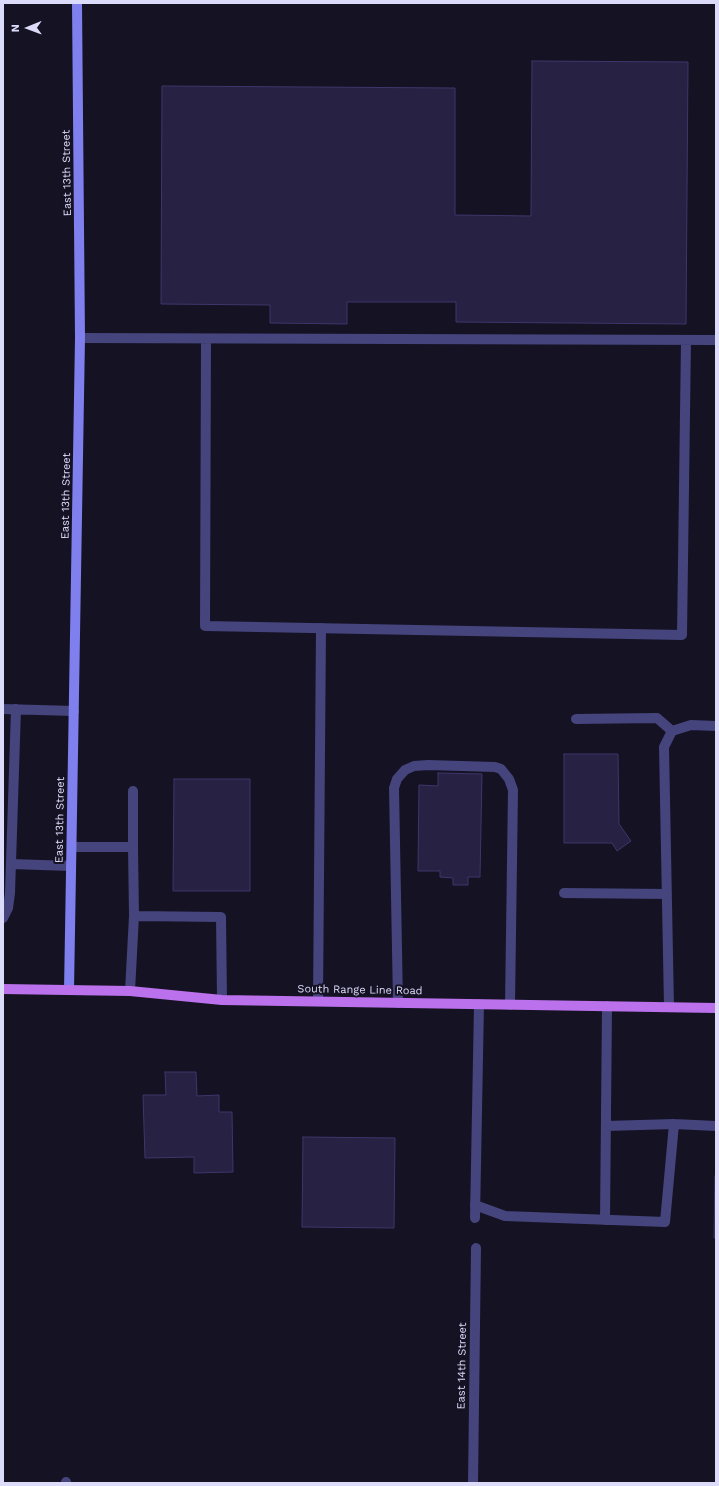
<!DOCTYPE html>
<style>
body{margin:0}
#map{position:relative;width:719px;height:1486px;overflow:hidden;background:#151224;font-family:"Work Sans",sans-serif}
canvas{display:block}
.frame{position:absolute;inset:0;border:4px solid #dddbfa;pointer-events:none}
.north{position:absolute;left:8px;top:8px;width:40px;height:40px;-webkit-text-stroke:3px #151224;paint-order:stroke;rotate:269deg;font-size:11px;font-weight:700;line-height:16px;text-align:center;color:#dddbfa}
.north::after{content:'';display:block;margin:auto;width:14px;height:18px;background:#dddbfa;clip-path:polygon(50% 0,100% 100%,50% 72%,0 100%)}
</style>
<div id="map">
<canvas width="719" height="1486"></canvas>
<div class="frame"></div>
<div class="north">N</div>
</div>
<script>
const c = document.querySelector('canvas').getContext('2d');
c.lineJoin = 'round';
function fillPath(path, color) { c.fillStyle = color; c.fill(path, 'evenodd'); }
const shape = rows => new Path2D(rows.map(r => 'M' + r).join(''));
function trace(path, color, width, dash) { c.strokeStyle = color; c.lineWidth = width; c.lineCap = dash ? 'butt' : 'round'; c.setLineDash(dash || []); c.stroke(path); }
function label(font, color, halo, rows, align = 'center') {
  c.font = font + ' "Work Sans",sans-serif'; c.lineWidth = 4; c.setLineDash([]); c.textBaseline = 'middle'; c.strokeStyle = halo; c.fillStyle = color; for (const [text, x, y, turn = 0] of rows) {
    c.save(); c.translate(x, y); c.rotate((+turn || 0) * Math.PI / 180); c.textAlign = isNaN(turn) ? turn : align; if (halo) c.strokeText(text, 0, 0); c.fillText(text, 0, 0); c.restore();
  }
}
const building = shape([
 [532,61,688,62,686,324,456,322,456,302,347,302,347,324,270,323,270,305,161,304,162,86,455,88,455,215,531,216,532,61],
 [564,754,618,754,619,824,631,841,617,851,612,843,564,843,564,754],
 [438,773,482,774,480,877,468,877,468,885,453,885,453,878,440,877,440,871,418,871,419,785,438,786,438,773],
 [174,779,250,779,250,891,173,891,174,779],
 [165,1072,196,1072,197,1096,219,1095,219,1112,232,1112,233,1172,194,1173,194,1157,145,1158,143,1095,166,1095,165,1072],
 [303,1137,395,1138,394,1228,302,1227,303,1137],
 [715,1176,716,1176,716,1238,714,1238,715,1176]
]);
fillPath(building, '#272143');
trace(building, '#3f366b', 1);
trace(shape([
 [80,338,716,340],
 [206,339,205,626,682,635,686,340],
 [3,709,74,711],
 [576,719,657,718,672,731],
 [133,791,133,847],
 [72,847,133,847,134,916,130,991],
 [11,864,71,866],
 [564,893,667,894],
 [134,916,221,917,222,1000],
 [3,918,8,908,10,893,16,709],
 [398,1003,394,788,397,779,405,770,414,766,428,765,495,767,501,769,509,779,513,790,510,1005],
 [669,1007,664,747,672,731,691,725,716,726],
 [606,1126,674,1124,716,1126],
 [475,1205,505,1216,665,1222,674,1124],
 [605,1220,607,1006]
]), '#45447d', 10);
trace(shape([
 [318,1001,321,628],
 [475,1218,479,1004],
 [66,1483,66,1482],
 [473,1483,476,1248]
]), '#45447d', 10);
trace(shape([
 [69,990,80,338,77,3]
]), '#7f7fed', 10);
trace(shape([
 [3,989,130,991,222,1000,716,1008]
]), '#ba71eb', 10);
label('11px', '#dddbfa', '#151224', [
 ["East 13th Street",67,173,-91],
 ["East 13th Street",66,496,-89],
 ["East 13th Street",60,820,-89],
 ["South Range Line Road",360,990,1],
 ["East 14th Street",462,1366,-89]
]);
</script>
